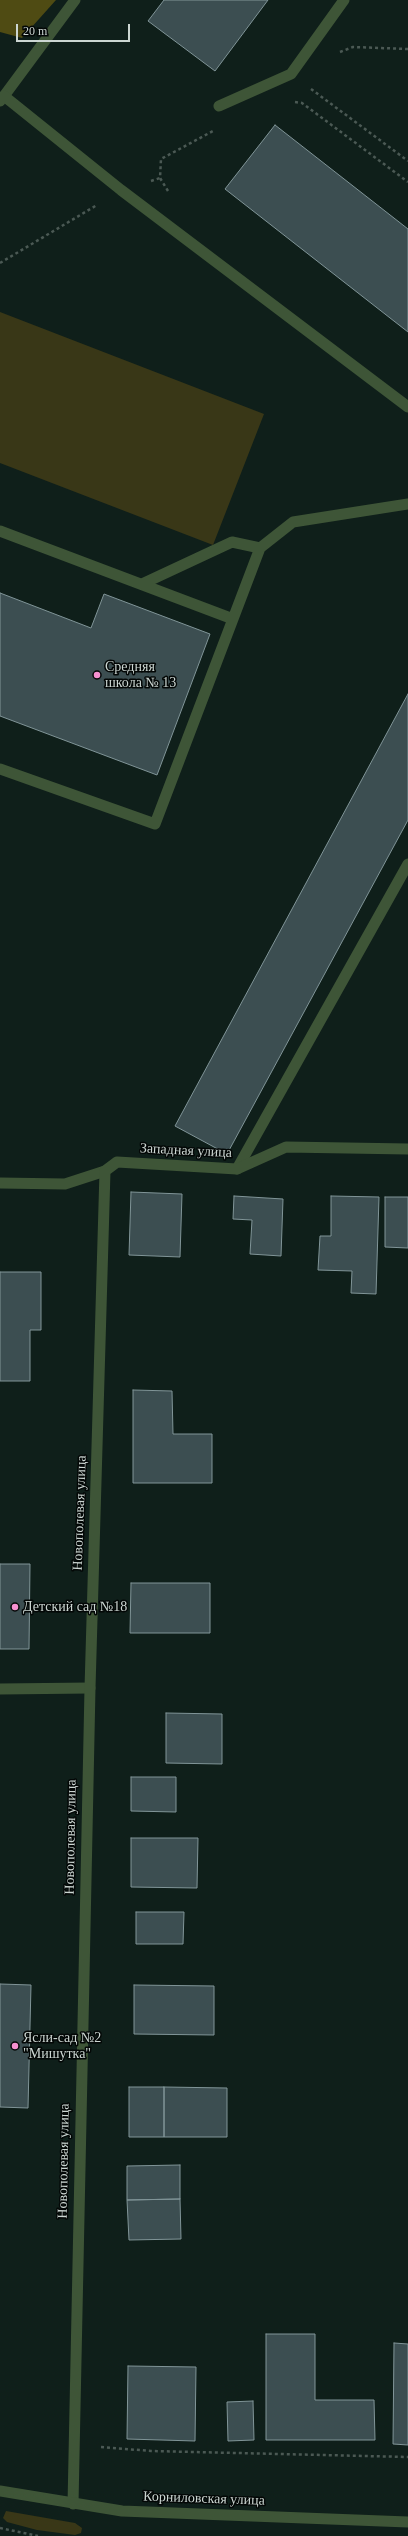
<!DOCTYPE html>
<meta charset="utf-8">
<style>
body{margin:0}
#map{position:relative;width:408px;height:2536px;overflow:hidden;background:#0f1f1a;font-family:Georgia,serif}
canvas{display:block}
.scale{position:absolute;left:16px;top:24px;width:114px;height:18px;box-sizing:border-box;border:2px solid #ccd6d2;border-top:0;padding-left:5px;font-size:12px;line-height:14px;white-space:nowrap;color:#ccd6d2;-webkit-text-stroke:3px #030706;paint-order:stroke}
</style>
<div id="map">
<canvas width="408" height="2536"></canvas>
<div class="scale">20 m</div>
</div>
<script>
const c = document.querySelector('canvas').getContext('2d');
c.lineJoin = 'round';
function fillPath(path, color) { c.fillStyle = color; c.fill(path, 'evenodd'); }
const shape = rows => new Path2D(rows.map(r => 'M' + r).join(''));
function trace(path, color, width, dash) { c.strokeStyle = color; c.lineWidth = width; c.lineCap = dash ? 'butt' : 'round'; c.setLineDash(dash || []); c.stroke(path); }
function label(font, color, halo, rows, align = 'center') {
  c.font = font + ' Georgia,serif'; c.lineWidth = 3; c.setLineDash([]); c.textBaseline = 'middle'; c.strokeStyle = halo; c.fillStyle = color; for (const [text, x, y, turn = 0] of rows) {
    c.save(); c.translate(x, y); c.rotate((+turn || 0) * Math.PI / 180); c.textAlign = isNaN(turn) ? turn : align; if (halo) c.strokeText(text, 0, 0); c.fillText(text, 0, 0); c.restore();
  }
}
fillPath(shape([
 [0,312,264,414,213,545,0,463],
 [6,2511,75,2523,82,2528,81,2533,75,2535,37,2530,7,2522,3,2518]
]), '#393717');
fillPath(shape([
 [0,0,56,0,22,38,0,32]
]), '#4f4b13');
const building = shape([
 [164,0,268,0,215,71,148,21,164,0],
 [275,125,408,229,408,332,225,189,275,125],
 [0,593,91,628,104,594,210,634,157,775,0,716,0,593],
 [408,694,408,820,227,1154,175,1126,408,694],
 [131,1192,182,1194,180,1257,129,1255,131,1192],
 [234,1196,283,1199,281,1256,250,1254,252,1220,233,1219,234,1196],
 [331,1196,379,1197,376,1294,351,1293,352,1271,318,1270,320,1236,331,1236,331,1196],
 [385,1197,408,1197,408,1248,385,1247,385,1197],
 [0,1272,41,1272,41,1330,30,1330,30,1381,0,1381,0,1272],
 [133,1390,172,1391,173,1434,212,1434,212,1483,133,1483,133,1390],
 [0,1564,30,1564,29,1649,0,1649,0,1564],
 [131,1583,210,1583,210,1633,130,1633,131,1583],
 [166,1713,222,1714,222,1764,166,1763,166,1713],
 [131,1777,176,1777,176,1812,131,1811,131,1777],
 [131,1838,198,1838,197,1888,131,1887,131,1838],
 [136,1912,184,1912,183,1944,136,1944,136,1912],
 [0,1984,31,1985,28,2108,0,2107,0,1984],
 [134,1985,214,1986,214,2035,134,2034,134,1985],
 [129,2087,164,2087,164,2137,129,2137,129,2087],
 [164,2087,227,2088,227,2137,164,2137,164,2087],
 [180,2165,180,2199,127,2200,127,2166,180,2165],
 [180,2199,181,2239,129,2240,127,2200,180,2199],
 [266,2334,315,2334,315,2400,374,2400,375,2440,266,2440,266,2334],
 [394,2343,408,2344,408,2445,393,2444,394,2343],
 [128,2366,196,2367,195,2441,127,2439,128,2366],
 [253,2401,254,2440,228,2441,227,2402,253,2401]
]);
fillPath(building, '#3c4e51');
trace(building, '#819598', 1);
trace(shape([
 [340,52,353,47,408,49],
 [311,89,408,161],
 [295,102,302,103,408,182],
 [151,181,160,178],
 [168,191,160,178,161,159,213,131],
 [0,263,97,205],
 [101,2447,151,2451,408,2457],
 [0,2528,38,2536]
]), '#4b5954', 2.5, [3, 3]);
trace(shape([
 [4,96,75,0],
 [219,106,291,74,344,0],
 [0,531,233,619],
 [142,584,232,542,260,548],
 [0,769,155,824,260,548,293,522,408,504],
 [237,1169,408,864],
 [0,1183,65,1184,105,1171],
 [0,1689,90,1688]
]), '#3e5537', 11);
trace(shape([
 [0,101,4,96,121,190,408,407],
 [73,2504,90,1688,105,1171,117,1162,237,1169,286,1147,408,1149]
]), '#3e5537', 11);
trace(shape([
 [0,2491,122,2511,408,2522]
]), '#3e5537', 11);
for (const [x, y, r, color] of [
 [97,675,4,"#f690d0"],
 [15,1607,4,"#f690d0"],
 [15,2046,4,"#f690d0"]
]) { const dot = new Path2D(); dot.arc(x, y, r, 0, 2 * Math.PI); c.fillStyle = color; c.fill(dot); trace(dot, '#030706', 1.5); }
label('14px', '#ccd6d2', '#030706', [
 ["Средняя",105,667],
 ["школа № 13",105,683],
 ["Детский сад №18",23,1607],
 ["Ясли-сад №2",23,2038],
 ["\"Мишутка\"",23,2054]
], 'left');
label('14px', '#ccd6d2', '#030706', [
 ["Западная улица",186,1151,3],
 ["Новополевая улица",80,1513,-88],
 ["Новополевая улица",71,1837,-89],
 ["Новополевая улица",64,2161,-89],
 ["Корниловская улица",204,2499,2]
]);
</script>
